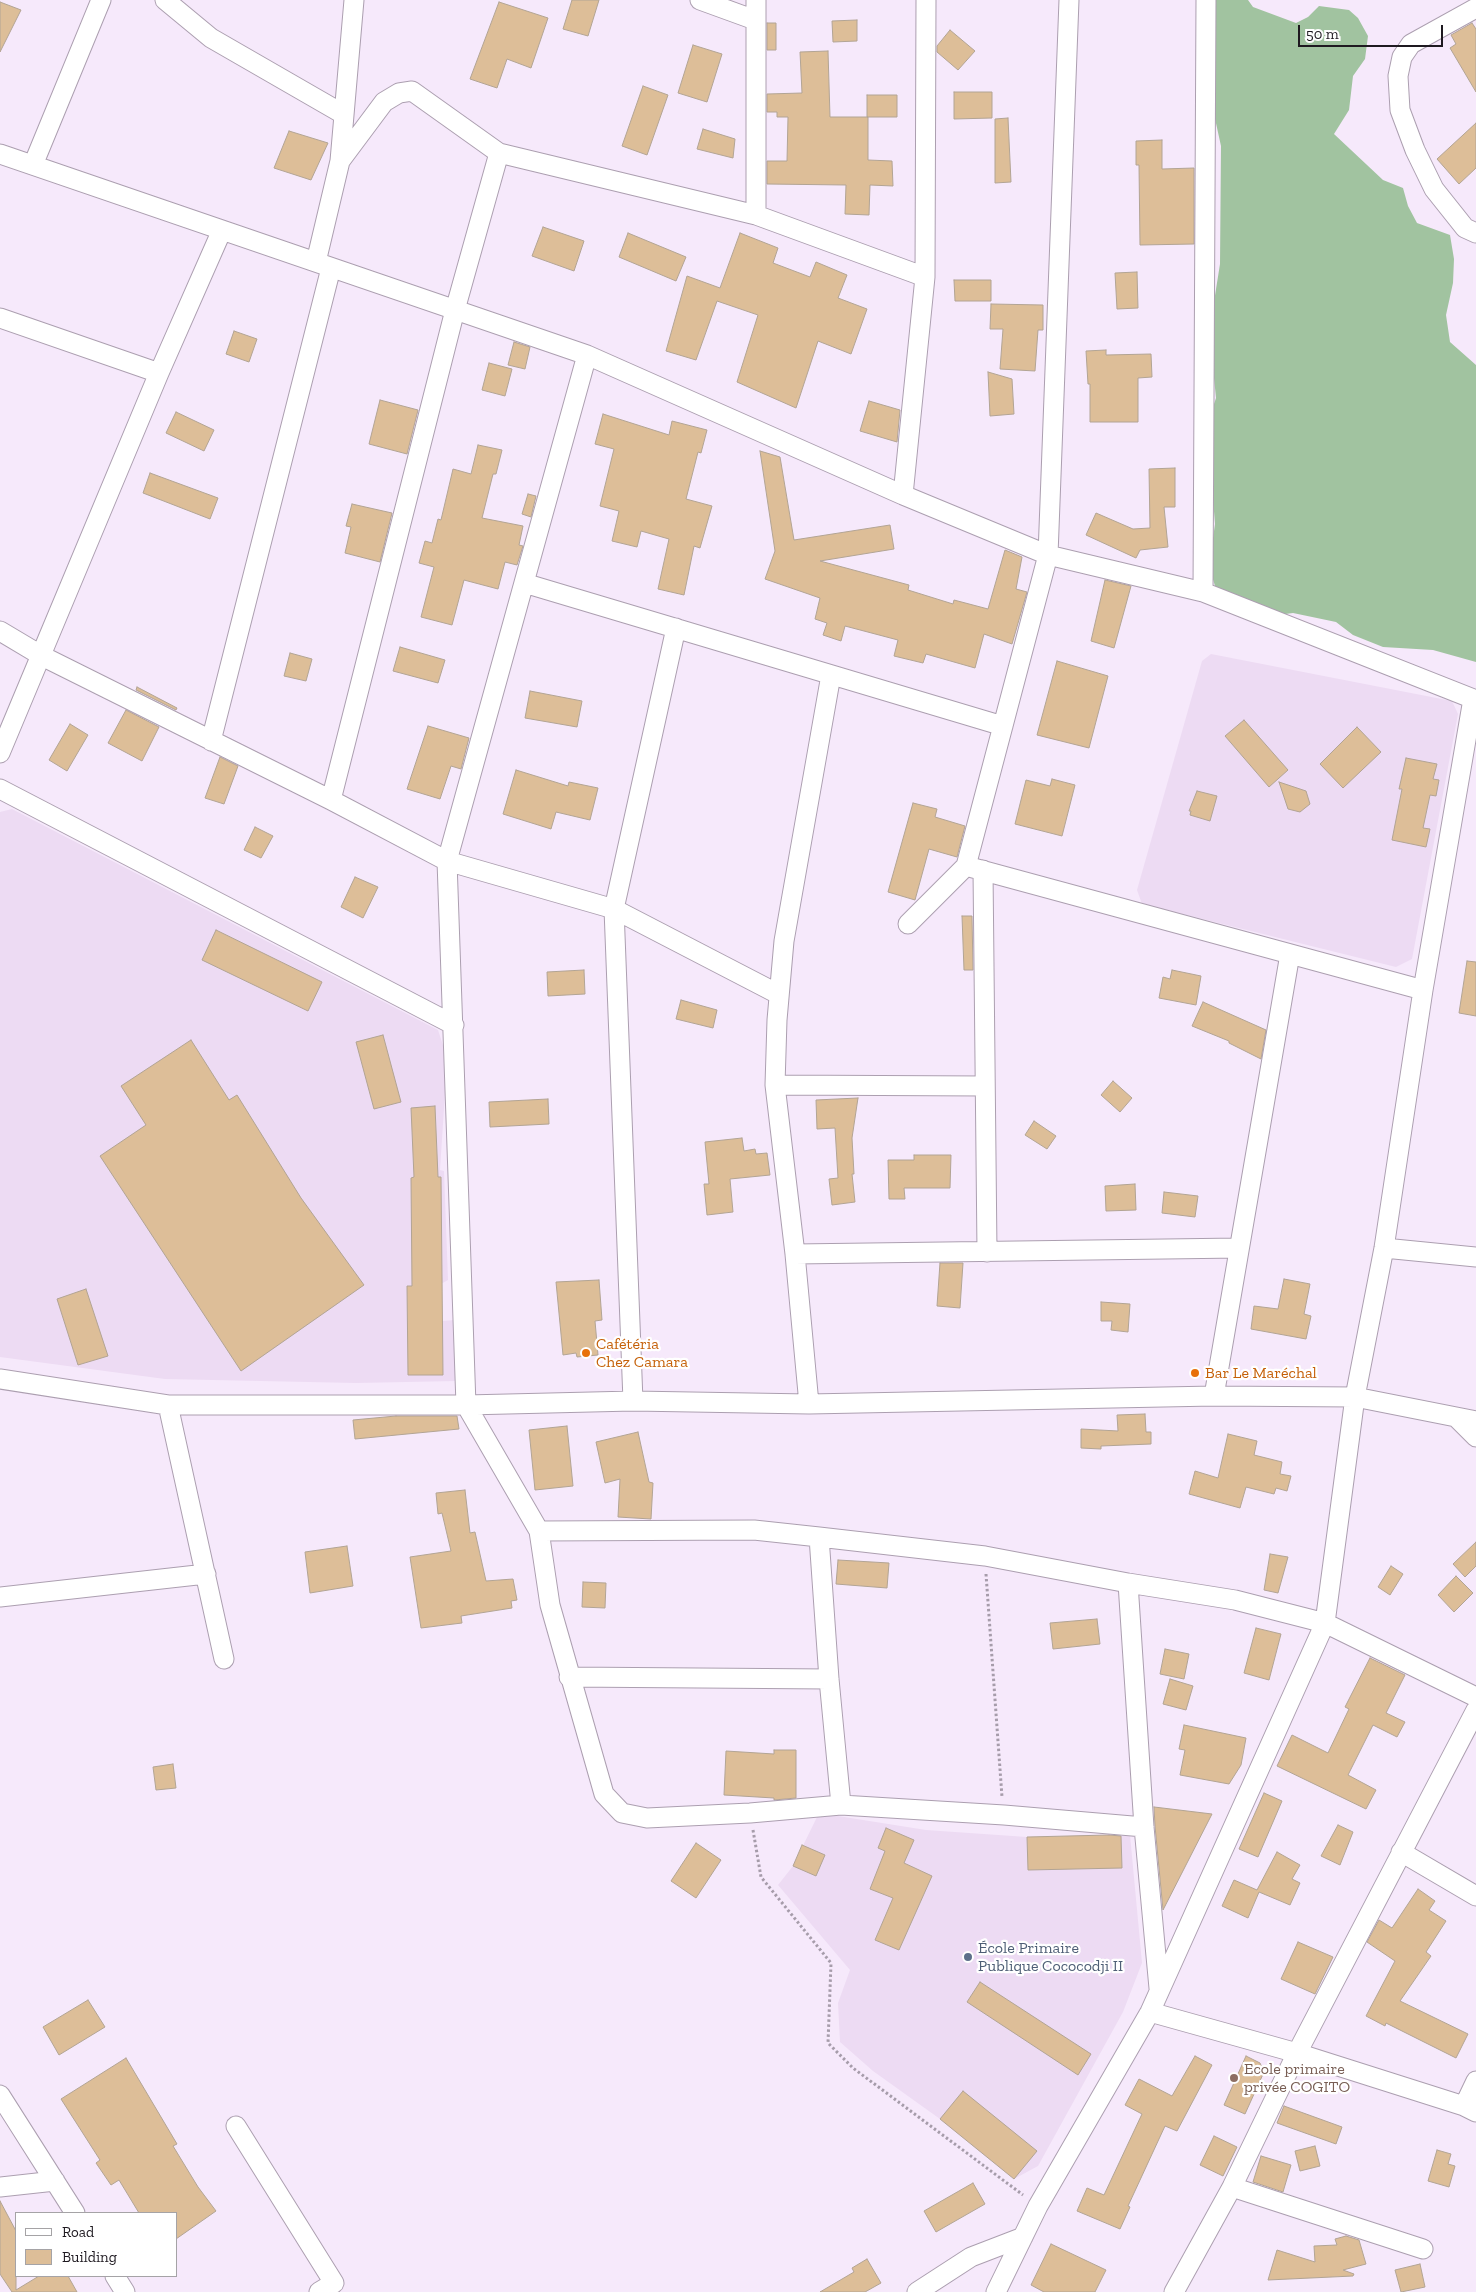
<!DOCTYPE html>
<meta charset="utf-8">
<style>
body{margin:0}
#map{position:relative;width:1476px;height:2292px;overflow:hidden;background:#f6e9fb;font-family:"Zilla Slab",serif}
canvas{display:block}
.legend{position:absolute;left:15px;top:2212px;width:162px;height:65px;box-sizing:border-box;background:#fff;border:1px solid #a5a3a6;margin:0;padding:6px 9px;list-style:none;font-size:15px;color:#1e1920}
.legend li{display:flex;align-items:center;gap:10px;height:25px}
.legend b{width:25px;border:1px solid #a5a3a6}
.scale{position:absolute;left:1298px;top:25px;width:145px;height:22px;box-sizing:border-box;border:2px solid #1e1920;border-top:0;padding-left:6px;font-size:15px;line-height:18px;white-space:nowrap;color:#1e1920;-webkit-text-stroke:4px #fff;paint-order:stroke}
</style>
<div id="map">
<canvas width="1476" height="2292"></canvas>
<ul class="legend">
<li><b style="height:6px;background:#fff"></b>Road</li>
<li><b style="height:14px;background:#ddbe98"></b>Building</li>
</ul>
<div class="scale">50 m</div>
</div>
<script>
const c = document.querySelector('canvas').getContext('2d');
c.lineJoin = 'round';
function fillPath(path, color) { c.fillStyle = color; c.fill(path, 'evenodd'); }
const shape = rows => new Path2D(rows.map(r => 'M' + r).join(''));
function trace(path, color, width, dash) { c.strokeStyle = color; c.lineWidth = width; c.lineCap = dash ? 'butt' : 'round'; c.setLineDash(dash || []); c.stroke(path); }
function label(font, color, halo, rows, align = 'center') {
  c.font = font + ' "Zilla Slab",serif'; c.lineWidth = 4.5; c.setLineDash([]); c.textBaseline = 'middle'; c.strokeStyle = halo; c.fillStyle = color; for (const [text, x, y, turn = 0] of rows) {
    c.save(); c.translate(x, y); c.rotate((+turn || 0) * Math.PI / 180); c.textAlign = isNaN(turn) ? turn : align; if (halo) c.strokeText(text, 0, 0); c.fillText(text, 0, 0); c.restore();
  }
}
fillPath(shape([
 [1211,654,1452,701,1458,714,1412,959,1396,967,1142,904,1137,890,1202,661],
 [12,809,438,1030,454,1079,452,1093,445,1093,440,1170,444,1171,448,1280,441,1284,442,1321,455,1320,457,1381,356,1383,165,1379,0,1357,0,812],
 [819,1813,926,1830,1027,1837,1130,1835,1142,1963,1123,2012,1038,2166,1014,2179,940,2119,873,2071,840,2042,838,2003,850,1970,778,1885,793,1866]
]), '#eddbf3');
fillPath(shape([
 [1211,0,1248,0,1253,7,1296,23,1308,17,1319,6,1349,10,1358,18,1368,36,1365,59,1353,76,1349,110,1334,134,1383,180,1403,188,1408,206,1417,223,1450,235,1454,259,1453,283,1446,315,1450,342,1476,365,1476,662,1433,650,1383,647,1353,635,1336,622,1293,613,1270,616,1223,600,1215,586,1209,566,1215,524,1207,425,1216,398,1213,368,1213,308,1220,264,1221,146,1210,96]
]), '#a1c3a0');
const building = shape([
 [572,0,599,0,588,36,563,29,572,0],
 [0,2,21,10,0,52,0,2],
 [499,2,548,18,531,68,507,59,497,88,470,79,499,2],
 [857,20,857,41,833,42,832,21,857,20],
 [767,23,776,23,776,50,767,50,767,23],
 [1472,23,1476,29,1476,92,1450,48,1456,44,1451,35,1472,23],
 [950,30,975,51,958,70,937,52,937,46,950,30],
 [693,45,722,54,707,102,678,93,693,45],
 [828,51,830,117,868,117,868,160,892,161,893,186,870,185,869,215,845,214,846,185,767,184,767,161,787,161,788,117,777,117,777,112,767,112,767,94,802,93,800,52,828,51],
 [643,86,668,95,647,155,622,146,643,86],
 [954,92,992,92,992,118,954,119,954,92],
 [867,95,897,95,897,117,867,117,867,95],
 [1008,118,1011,182,995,183,995,119,1008,118],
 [1476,123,1476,168,1459,184,1437,159,1476,123],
 [703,129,735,139,733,158,697,149,703,129],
 [289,131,328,143,311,180,274,168,289,131],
 [1162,140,1162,169,1194,168,1194,244,1140,245,1139,165,1136,165,1136,141,1162,140],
 [543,227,584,241,574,271,532,256,543,227],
 [628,233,686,257,676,281,619,257,628,233],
 [740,233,778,248,773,263,810,277,816,262,847,275,838,298,867,309,851,354,818,341,796,408,737,382,758,315,717,301,696,360,666,351,687,276,720,288,740,233],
 [1137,272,1138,308,1117,309,1115,273,1137,272],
 [954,280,991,280,991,301,955,301,954,280],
 [991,304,1043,305,1043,330,1038,330,1035,371,1000,369,1003,329,990,329,991,304],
 [234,331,257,339,249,362,226,354,234,331],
 [514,342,530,347,525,369,508,365,514,342],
 [1106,350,1106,355,1151,354,1152,377,1138,378,1138,422,1090,422,1090,384,1088,384,1086,351,1106,350],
 [489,363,512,369,505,396,482,390,489,363],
 [988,372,1012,379,1014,414,990,416,988,372],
 [380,400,418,410,407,454,369,444,380,400],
 [869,401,900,410,897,442,860,431,869,401],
 [176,412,214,430,204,451,166,433,176,412],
 [603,414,669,435,672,421,707,430,701,453,698,452,686,499,712,506,700,548,694,546,684,595,658,589,669,539,641,531,637,547,612,541,619,511,600,506,614,449,595,444,603,414],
 [478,445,502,450,496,474,493,474,482,518,523,526,519,545,523,546,517,565,505,562,498,589,464,580,452,625,421,617,434,567,419,563,425,541,432,543,438,519,441,520,453,469,471,474,478,445],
 [760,451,780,457,794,540,890,525,894,549,820,561,909,585,908,590,953,604,954,600,988,609,1005,550,1022,557,1016,589,1027,592,1012,644,984,634,975,668,926,654,923,663,894,656,898,640,845,626,841,641,823,635,827,623,815,619,820,598,765,579,775,551,760,451],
 [1175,468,1175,507,1164,507,1168,547,1140,550,1136,558,1086,535,1096,513,1133,529,1150,528,1149,469,1175,468],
 [150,473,218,498,210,519,143,493,150,473],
 [528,494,536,496,531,517,522,514,528,494],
 [352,504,392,513,380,562,345,553,351,527,346,526,352,504],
 [1105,580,1131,586,1114,648,1091,641,1105,580],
 [400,647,445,660,438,683,393,671,400,647],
 [290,653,312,659,306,681,284,676,290,653],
 [1057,661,1108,676,1089,748,1037,735,1057,661],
 [137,687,177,708,176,710,136,690,137,687],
 [530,691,582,701,577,727,525,718,530,691],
 [126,710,159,727,142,761,108,743,126,710],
 [1244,720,1288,770,1269,787,1225,736,1244,720],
 [70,724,88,735,67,771,49,760,70,724],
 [428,726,469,738,461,769,451,766,440,799,407,789,428,726],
 [1357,727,1381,752,1343,788,1320,764,1357,727],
 [220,757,238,766,224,804,205,798,220,757],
 [1406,758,1437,764,1433,779,1439,780,1436,796,1430,795,1423,828,1430,829,1426,847,1392,840,1402,789,1399,789,1406,758],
 [516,770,568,786,569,782,598,788,590,820,556,812,551,829,503,814,516,770],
 [1052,779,1075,785,1062,836,1015,824,1026,780,1050,786,1052,779],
 [1279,782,1306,791,1310,804,1300,812,1288,809,1279,782],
 [1197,791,1217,796,1210,821,1190,815,1191,811,1189,811,1197,791],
 [913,803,937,809,935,817,965,826,957,857,929,849,915,900,888,892,913,803],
 [255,827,273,836,261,858,244,850,255,827],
 [355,877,378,887,363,918,341,907,355,877],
 [962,916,972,916,973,970,964,970,962,916],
 [216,930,322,982,308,1011,202,960,216,930],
 [1467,961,1476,962,1476,1016,1459,1013,1467,961],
 [584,970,585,994,548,996,547,972,584,970],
 [1172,970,1201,976,1196,1005,1159,998,1163,977,1170,979,1172,970],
 [681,1000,717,1010,713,1028,676,1019,681,1000],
 [1203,1002,1266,1030,1261,1059,1229,1043,1229,1041,1192,1026,1203,1002],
 [383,1035,401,1102,374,1109,356,1042,383,1035],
 [191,1040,229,1100,237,1095,301,1198,364,1285,241,1371,100,1156,146,1125,121,1086,191,1040],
 [1113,1081,1132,1098,1120,1112,1101,1095,1113,1081],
 [858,1098,852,1138,854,1174,852,1174,855,1202,832,1205,829,1179,838,1178,835,1128,817,1129,816,1100,858,1098],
 [548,1099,549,1124,490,1127,489,1102,548,1099],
 [435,1106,438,1177,441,1177,443,1375,408,1375,407,1286,412,1286,411,1178,414,1177,411,1108,435,1106],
 [1034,1121,1056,1136,1047,1149,1025,1135,1034,1121],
 [742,1138,744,1151,755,1149,756,1154,767,1153,770,1175,730,1179,733,1212,707,1215,704,1184,709,1184,705,1142,742,1138],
 [914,1155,951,1155,950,1188,904,1188,905,1199,889,1199,888,1160,914,1160,914,1155],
 [1135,1184,1136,1210,1106,1211,1105,1186,1135,1184],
 [1164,1192,1198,1196,1195,1217,1162,1213,1164,1192],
 [940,1263,963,1263,960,1308,937,1306,940,1263],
 [1284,1279,1310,1284,1304,1314,1311,1316,1306,1339,1251,1329,1254,1306,1278,1309,1284,1279],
 [599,1280,602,1320,595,1321,598,1355,577,1357,576,1353,563,1355,556,1282,599,1280],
 [86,1289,108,1356,78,1365,57,1299,86,1289],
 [1101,1302,1130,1304,1128,1332,1111,1330,1112,1321,1101,1321,1101,1302],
 [1145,1414,1146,1432,1151,1432,1151,1444,1101,1446,1101,1449,1081,1448,1081,1429,1118,1431,1117,1415,1145,1414],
 [396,1416,457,1416,459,1429,355,1439,353,1420,396,1416],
 [567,1426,573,1486,535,1490,529,1430,567,1426],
 [638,1432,649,1482,653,1483,651,1519,618,1517,620,1479,605,1483,596,1442,638,1432],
 [1228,1434,1257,1441,1254,1455,1282,1462,1280,1474,1291,1476,1287,1491,1276,1488,1274,1494,1246,1487,1240,1508,1189,1494,1195,1471,1218,1478,1228,1434],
 [465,1490,470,1533,475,1532,486,1581,513,1579,517,1600,511,1601,512,1608,461,1616,462,1623,421,1628,410,1557,451,1551,442,1513,438,1514,436,1493,465,1490],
 [1476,1542,1476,1566,1465,1577,1453,1564,1476,1542],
 [347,1546,353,1586,310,1593,305,1552,347,1546],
 [1270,1554,1288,1557,1278,1593,1264,1590,1270,1554],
 [838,1560,889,1563,887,1588,836,1584,838,1560],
 [1391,1566,1403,1574,1390,1595,1378,1587,1391,1566],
 [1456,1576,1473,1593,1454,1612,1438,1595,1456,1576],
 [583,1582,606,1583,605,1608,582,1607,583,1582],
 [1097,1619,1100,1644,1053,1649,1050,1623,1097,1619],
 [1256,1628,1281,1634,1269,1680,1244,1673,1256,1628],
 [1165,1649,1189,1654,1184,1679,1160,1674,1165,1649],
 [1370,1658,1405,1675,1386,1713,1405,1722,1397,1737,1373,1725,1348,1775,1376,1790,1366,1809,1277,1766,1292,1735,1328,1753,1349,1709,1345,1707,1370,1658],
 [1170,1679,1193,1686,1186,1710,1163,1704,1170,1679],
 [1184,1725,1246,1738,1241,1765,1229,1784,1180,1775,1185,1750,1179,1749,1184,1725],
 [774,1750,796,1750,796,1798,774,1800,774,1798,724,1795,726,1751,774,1754,774,1750],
 [173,1764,176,1788,156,1790,153,1767,173,1764],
 [1264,1793,1282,1801,1258,1857,1239,1849,1264,1793],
 [1154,1807,1212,1814,1163,1910,1155,1826,1154,1807],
 [1338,1825,1353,1832,1340,1865,1321,1856,1338,1825],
 [886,1828,914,1840,904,1863,932,1876,899,1950,875,1940,893,1898,870,1889,885,1851,878,1848,886,1828],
 [1109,1835,1121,1836,1122,1868,1028,1870,1027,1837,1109,1835],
 [696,1843,721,1860,696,1898,671,1881,696,1843],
 [802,1845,825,1855,816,1876,793,1866,802,1845],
 [1277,1852,1300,1865,1292,1879,1300,1883,1290,1905,1259,1892,1248,1918,1222,1906,1234,1880,1257,1890,1277,1852],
 [1418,1889,1435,1901,1429,1910,1446,1921,1426,1952,1431,1956,1400,2001,1468,2034,1456,2058,1386,2023,1385,2026,1366,2016,1395,1961,1367,1942,1379,1920,1392,1928,1418,1889],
 [1298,1942,1333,1957,1315,1994,1281,1979,1298,1942],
 [980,1982,1091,2054,1078,2075,967,2002,980,1982],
 [88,2000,105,2027,59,2055,43,2027,88,2000],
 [1195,2056,1212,2065,1177,2131,1165,2126,1128,2206,1130,2207,1120,2229,1077,2211,1087,2188,1104,2195,1142,2114,1125,2105,1139,2079,1172,2096,1195,2056],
 [1246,2056,1260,2063,1264,2072,1245,2114,1224,2105,1246,2056],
 [126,2058,177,2144,173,2146,198,2187,216,2211,176,2239,176,2213,139,2213,119,2180,111,2185,96,2163,100,2160,61,2099,126,2058],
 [963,2091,1037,2151,1014,2179,940,2119,963,2091],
 [1284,2106,1342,2127,1336,2144,1277,2123,1284,2106],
 [1214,2136,1237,2147,1223,2176,1200,2165,1214,2136],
 [1315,2146,1320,2166,1300,2171,1295,2151,1315,2146],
 [1437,2150,1451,2154,1448,2164,1455,2166,1449,2187,1428,2181,1437,2150],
 [1261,2156,1291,2165,1283,2192,1253,2182,1261,2156],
 [973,2183,985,2204,936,2232,924,2211,973,2183],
 [0,2201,16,2231,16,2290,39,2276,68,2276,77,2292,12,2292,0,2274,0,2201],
 [1346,2236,1359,2240,1366,2264,1343,2270,1354,2274,1353,2276,1268,2280,1277,2250,1315,2262,1314,2246,1337,2245,1335,2239,1346,2236],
 [1051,2244,1106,2270,1095,2292,1044,2292,1031,2285,1051,2244],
 [867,2259,881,2283,865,2292,820,2292,854,2272,852,2268,867,2259],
 [1420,2264,1425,2287,1401,2292,1395,2270,1420,2264]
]);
fillPath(building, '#ddbe98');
trace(building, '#b2a494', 1);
const minor = shape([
 [165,0,211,38,343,114],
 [700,0,755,20],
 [1476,8,1411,44,1402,57,1398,76,1400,110,1415,150,1434,189,1465,228,1476,233],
 [0,154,587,355,903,495,1048,555,1203,592,1476,700],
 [340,161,384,102,399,93,412,91,499,153,756,215,925,277],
 [33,165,101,0],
 [756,215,756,0],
 [316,262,340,161,354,0],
 [0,318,159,373],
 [587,355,447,861,466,1405,539,1531,550,1605,604,1794,622,1813,647,1818,750,1813,841,1805,1004,1815,1144,1827],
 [903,495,925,277,926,0],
 [524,583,1003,726],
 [1203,592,1206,0],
 [0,631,42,656,331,800,447,861,614,909,778,994],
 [211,741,331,268],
 [0,753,159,373,222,230],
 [0,789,454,1025],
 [331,800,455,310,499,153],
 [966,866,1423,990],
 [983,870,987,1252],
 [908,924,966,866,1048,555,1069,0],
 [775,1085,985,1086],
 [1384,1248,1476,1257],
 [795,1254,1239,1248],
 [0,1379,168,1405,466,1405,633,1401,809,1404,1214,1396,1355,1397,1476,1421],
 [1214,1396,1290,954],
 [633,1401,614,909,676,628],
 [809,1404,795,1254,775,1085,777,1020,784,941,831,675],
 [168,1405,224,1659],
 [1458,1419,1476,1437],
 [539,1531,754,1530,819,1537,985,1556,1128,1583,1235,1600,1325,1623,1476,1697],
 [819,1537,829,1679,841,1805],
 [1128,1583,1144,1827,1159,1988],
 [0,1597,206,1574],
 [569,1677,829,1679],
 [1401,1852,1476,1896],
 [1150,2012,1297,2053,1464,2106,1476,2112],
 [0,2095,75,2213],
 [1464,2106,1476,2081],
 [236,2126,334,2283,319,2292],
 [0,2187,55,2181],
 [1232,2187,1423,2249],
 [115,2276,125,2292],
 [917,2292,971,2257,1023,2237],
 [996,2292,1038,2206,1150,2012,1325,1623,1355,1397,1384,1248,1423,990,1473,699],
 [1174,2292,1232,2187,1297,2053,1476,1710]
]);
trace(minor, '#ac9fb0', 21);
trace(shape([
 [986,1574,1002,1797],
 [753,1830,761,1877,831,1963,828,2043,853,2068,1023,2195]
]), '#a69caa', 3, [2.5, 2.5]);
trace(minor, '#fff', 19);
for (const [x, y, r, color] of [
 [586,1353,5,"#e8710a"],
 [1195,1373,5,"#e8710a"],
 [968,1957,5,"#5c6f8a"],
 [1234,2078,5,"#8d6e63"]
]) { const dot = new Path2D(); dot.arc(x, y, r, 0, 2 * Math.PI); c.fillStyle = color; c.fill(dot); trace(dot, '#fff', 2); }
label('16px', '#c56008', '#fff', [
 ["Cafétéria",596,1344],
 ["Chez Camara",596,1362],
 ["Bar Le Maréchal",1205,1373]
], 'left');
label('16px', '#4e5e75', '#fff', [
 ["École Primaire",978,1948],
 ["Publique Cococodji II",978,1966]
], 'left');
label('16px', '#785e54', '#fff', [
 ["Ecole primaire",1244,2069],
 ["privée COGITO",1244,2087]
], 'left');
</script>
